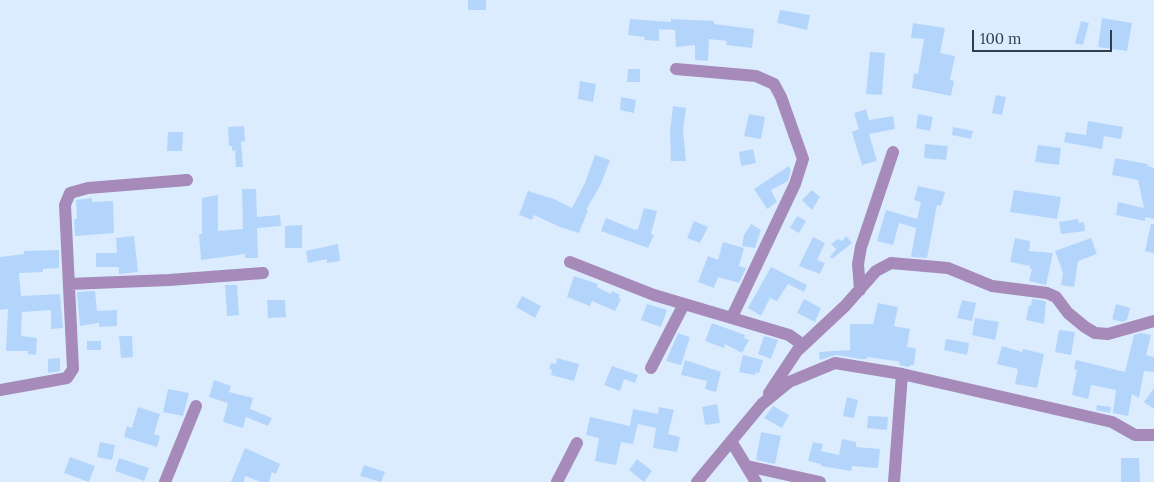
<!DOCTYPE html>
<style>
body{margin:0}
#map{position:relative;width:1154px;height:482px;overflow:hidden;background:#dcecff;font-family:Lora,serif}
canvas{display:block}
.scale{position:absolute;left:972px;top:30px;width:140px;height:22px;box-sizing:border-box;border:2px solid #2e3e50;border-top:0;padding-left:6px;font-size:15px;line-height:18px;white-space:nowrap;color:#2e3e50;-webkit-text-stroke:4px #dcecff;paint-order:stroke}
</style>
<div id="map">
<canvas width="1154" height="482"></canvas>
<div class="scale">100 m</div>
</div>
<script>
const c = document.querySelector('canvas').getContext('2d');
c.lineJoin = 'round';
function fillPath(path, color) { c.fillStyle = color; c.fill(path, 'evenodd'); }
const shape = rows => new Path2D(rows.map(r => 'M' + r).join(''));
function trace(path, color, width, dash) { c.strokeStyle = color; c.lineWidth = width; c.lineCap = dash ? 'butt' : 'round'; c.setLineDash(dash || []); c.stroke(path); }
fillPath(shape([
 [468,0,486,0,486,10,468,10],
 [780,10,810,15,807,30,777,23],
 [1102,18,1132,23,1127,51,1098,47],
 [630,19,671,22,671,19,714,21,714,24,754,29,752,48,726,45,727,41,709,39,708,61,695,60,695,45,676,47,675,30,659,29,659,41,644,40,645,37,628,35],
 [1081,21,1089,23,1083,45,1075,43],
 [913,23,945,28,940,53,955,56,950,80,954,81,951,96,912,88,914,73,918,74,924,39,911,38],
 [870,52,885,53,882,95,866,94],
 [628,69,640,69,640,82,627,82],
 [580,81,596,84,593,102,578,99],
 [996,95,1006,97,1002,115,992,113],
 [621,97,636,100,634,113,620,110],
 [673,106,686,108,683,130,686,161,671,161,670,132],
 [866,109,869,120,893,116,895,129,869,134,877,161,862,165,852,132,859,129,854,113],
 [749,114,765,117,761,139,744,136],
 [918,114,933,117,930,131,916,128],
 [1088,121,1123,127,1121,139,1104,136,1102,149,1064,142,1066,132,1086,135],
 [244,126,245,141,241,142,243,167,236,167,235,150,232,151,232,146,229,146,228,127],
 [953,127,973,131,971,139,952,135],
 [168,132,183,132,182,151,167,151],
 [925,144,948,146,946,160,924,158],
 [1038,145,1061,148,1059,165,1035,162],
 [753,149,756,163,741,166,739,152],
 [595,155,610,160,601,184,586,210,588,210,579,233,560,227,534,215,532,220,519,215,528,191,554,199,572,208,585,183],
 [1115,158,1148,164,1147,166,1154,168,1154,219,1145,217,1145,221,1116,215,1118,202,1144,208,1138,180,1112,175],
 [789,166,791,170,788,181,771,190,777,202,767,209,754,189],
 [918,186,945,192,941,206,937,205,927,258,911,257,916,228,899,223,893,245,877,241,886,210,917,219,921,202,914,200],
 [242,189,256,189,257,217,280,215,281,226,257,228,258,258,245,258,245,254,201,260,199,234,202,234,202,198,218,195,218,231,243,229],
 [812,190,820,197,812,210,802,200],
 [1014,190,1061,197,1057,219,1010,212],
 [92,198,92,202,113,201,114,233,75,236,74,219,77,219,76,200],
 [644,208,657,211,651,234,654,235,648,248,601,231,606,218,635,230,638,229],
 [797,216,806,221,799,233,790,228],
 [1078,219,1079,223,1084,222,1085,231,1061,234,1059,222],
 [694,221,708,227,700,243,687,238],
 [751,224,761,230,755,248,742,246,744,235],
 [1151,224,1154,224,1154,253,1145,251],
 [302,225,302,248,285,248,285,226],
 [134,236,138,272,119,274,119,267,96,267,96,253,117,253,116,238],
 [846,236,852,243,832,259,830,257,836,249,831,244,838,239,842,241],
 [813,237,825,243,817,260,825,263,820,274,799,266],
 [1015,238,1030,241,1029,251,1053,253,1046,285,1029,281,1032,269,1030,269,1030,266,1010,262],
 [1091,238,1097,254,1078,261,1074,287,1061,285,1063,273,1055,251],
 [723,242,744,248,739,266,746,268,739,283,718,277,714,288,698,282,708,256,718,260],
 [338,244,340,261,327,263,327,259,308,263,306,251],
 [59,250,59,268,43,269,43,272,19,273,21,296,60,294,63,328,51,329,51,310,22,312,21,336,37,338,36,355,28,354,28,351,6,351,8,309,0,310,0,257,24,254,24,251],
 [771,267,807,285,804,292,788,284,777,301,770,298,761,316,748,308],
 [574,276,598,284,597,287,611,294,612,291,620,295,618,298,621,299,615,311,592,301,590,306,567,297],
 [225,285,237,285,239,315,227,316],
 [95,291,97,311,117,310,117,326,99,327,99,323,80,326,77,292],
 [522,296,541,306,535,318,516,307],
 [804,299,821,308,815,322,797,313],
 [1032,299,1046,301,1044,324,1026,320,1029,305,1031,306],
 [267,300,285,300,286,317,268,318],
 [962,300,976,303,972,321,957,318],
 [878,303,898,307,894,326,910,329,907,347,916,348,914,365,910,365,910,367,899,365,900,362,896,361,867,357,867,359,861,359,836,355,820,360,819,352,850,350,850,324,873,324],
 [647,304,667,310,661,327,641,320],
 [1116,304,1130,308,1127,320,1122,322,1112,319],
 [975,318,999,322,995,340,972,335],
 [712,323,745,335,744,338,749,340,742,353,725,344,724,348,705,341],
 [1059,330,1075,332,1071,355,1055,352],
 [678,333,690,337,681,365,666,361],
 [1141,333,1151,335,1146,355,1154,357,1154,372,1144,371,1139,398,1132,394,1128,416,1113,413,1116,390,1091,385,1088,399,1072,395,1077,370,1074,369,1076,360,1125,372,1134,335],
 [119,336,132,336,133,357,121,358],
 [764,336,778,340,771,359,758,354],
 [946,339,969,343,967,355,944,350],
 [87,341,101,341,101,350,87,350],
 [1002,346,1022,352,1023,349,1044,354,1037,388,1015,384,1018,369,997,364],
 [743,355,763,360,759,373,756,372,755,375,739,372],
 [60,358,60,371,48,373,48,359],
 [557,358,579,364,574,381,551,375,552,370,549,369,551,363,556,364],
 [685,360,721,372,716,392,705,389,707,381,681,375],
 [612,366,638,375,635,383,624,379,620,391,604,385],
 [214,380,231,386,229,392,253,398,250,409,272,418,268,426,246,417,243,428,223,422,228,403,209,397],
 [1154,388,1154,409,1144,402],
 [168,389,189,393,183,416,163,412],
 [847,397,858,400,854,418,843,416],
 [717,404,720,423,705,425,702,407],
 [1097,405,1111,407,1110,413,1096,410],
 [773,406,789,415,782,428,764,418],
 [138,407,160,414,154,434,160,436,157,447,124,437,127,426,132,428],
 [659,407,674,410,668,434,680,437,677,452,653,448,656,428,638,424,633,444,621,442,616,465,595,461,599,438,586,435,590,417,630,426,633,409,658,414],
 [868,416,888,417,887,430,867,428],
 [761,432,781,436,775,464,756,460],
 [842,439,856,442,856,447,880,449,878,468,852,466,851,471,821,466,821,464,808,461,813,442,823,444,821,451,839,455],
 [100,442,115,445,112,460,97,457],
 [245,448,280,464,276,474,272,472,269,482,261,482,245,476,244,482,231,482],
 [70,457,95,466,89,482,64,473],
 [119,458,149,468,144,481,115,471],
 [1121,458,1139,458,1140,482,1121,482],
 [637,459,652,471,644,482,629,470],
 [364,465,385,472,381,482,360,476]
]), '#b4d5fb');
trace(shape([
 [676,69,756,76,774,84,781,97,803,159,795,184,732,317],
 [570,262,654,295,789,335,803,345],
 [69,284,169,280,263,273],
 [860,290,858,264,861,247,893,152],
 [651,368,684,304],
 [0,390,67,378,73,369,65,205,70,193,88,188,187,180],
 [769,393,797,351,845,306,876,271,891,263,948,268,992,286,1047,293,1056,297,1068,313,1085,327,1095,333,1108,334,1154,321],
 [731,441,756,482],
 [747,466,820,482],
 [165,482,196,406],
 [557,482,577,443],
 [697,482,762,404,789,382,835,363,902,374,1112,422,1135,435,1154,435],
 [894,482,902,374]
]), '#a68ab9', 12);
</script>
